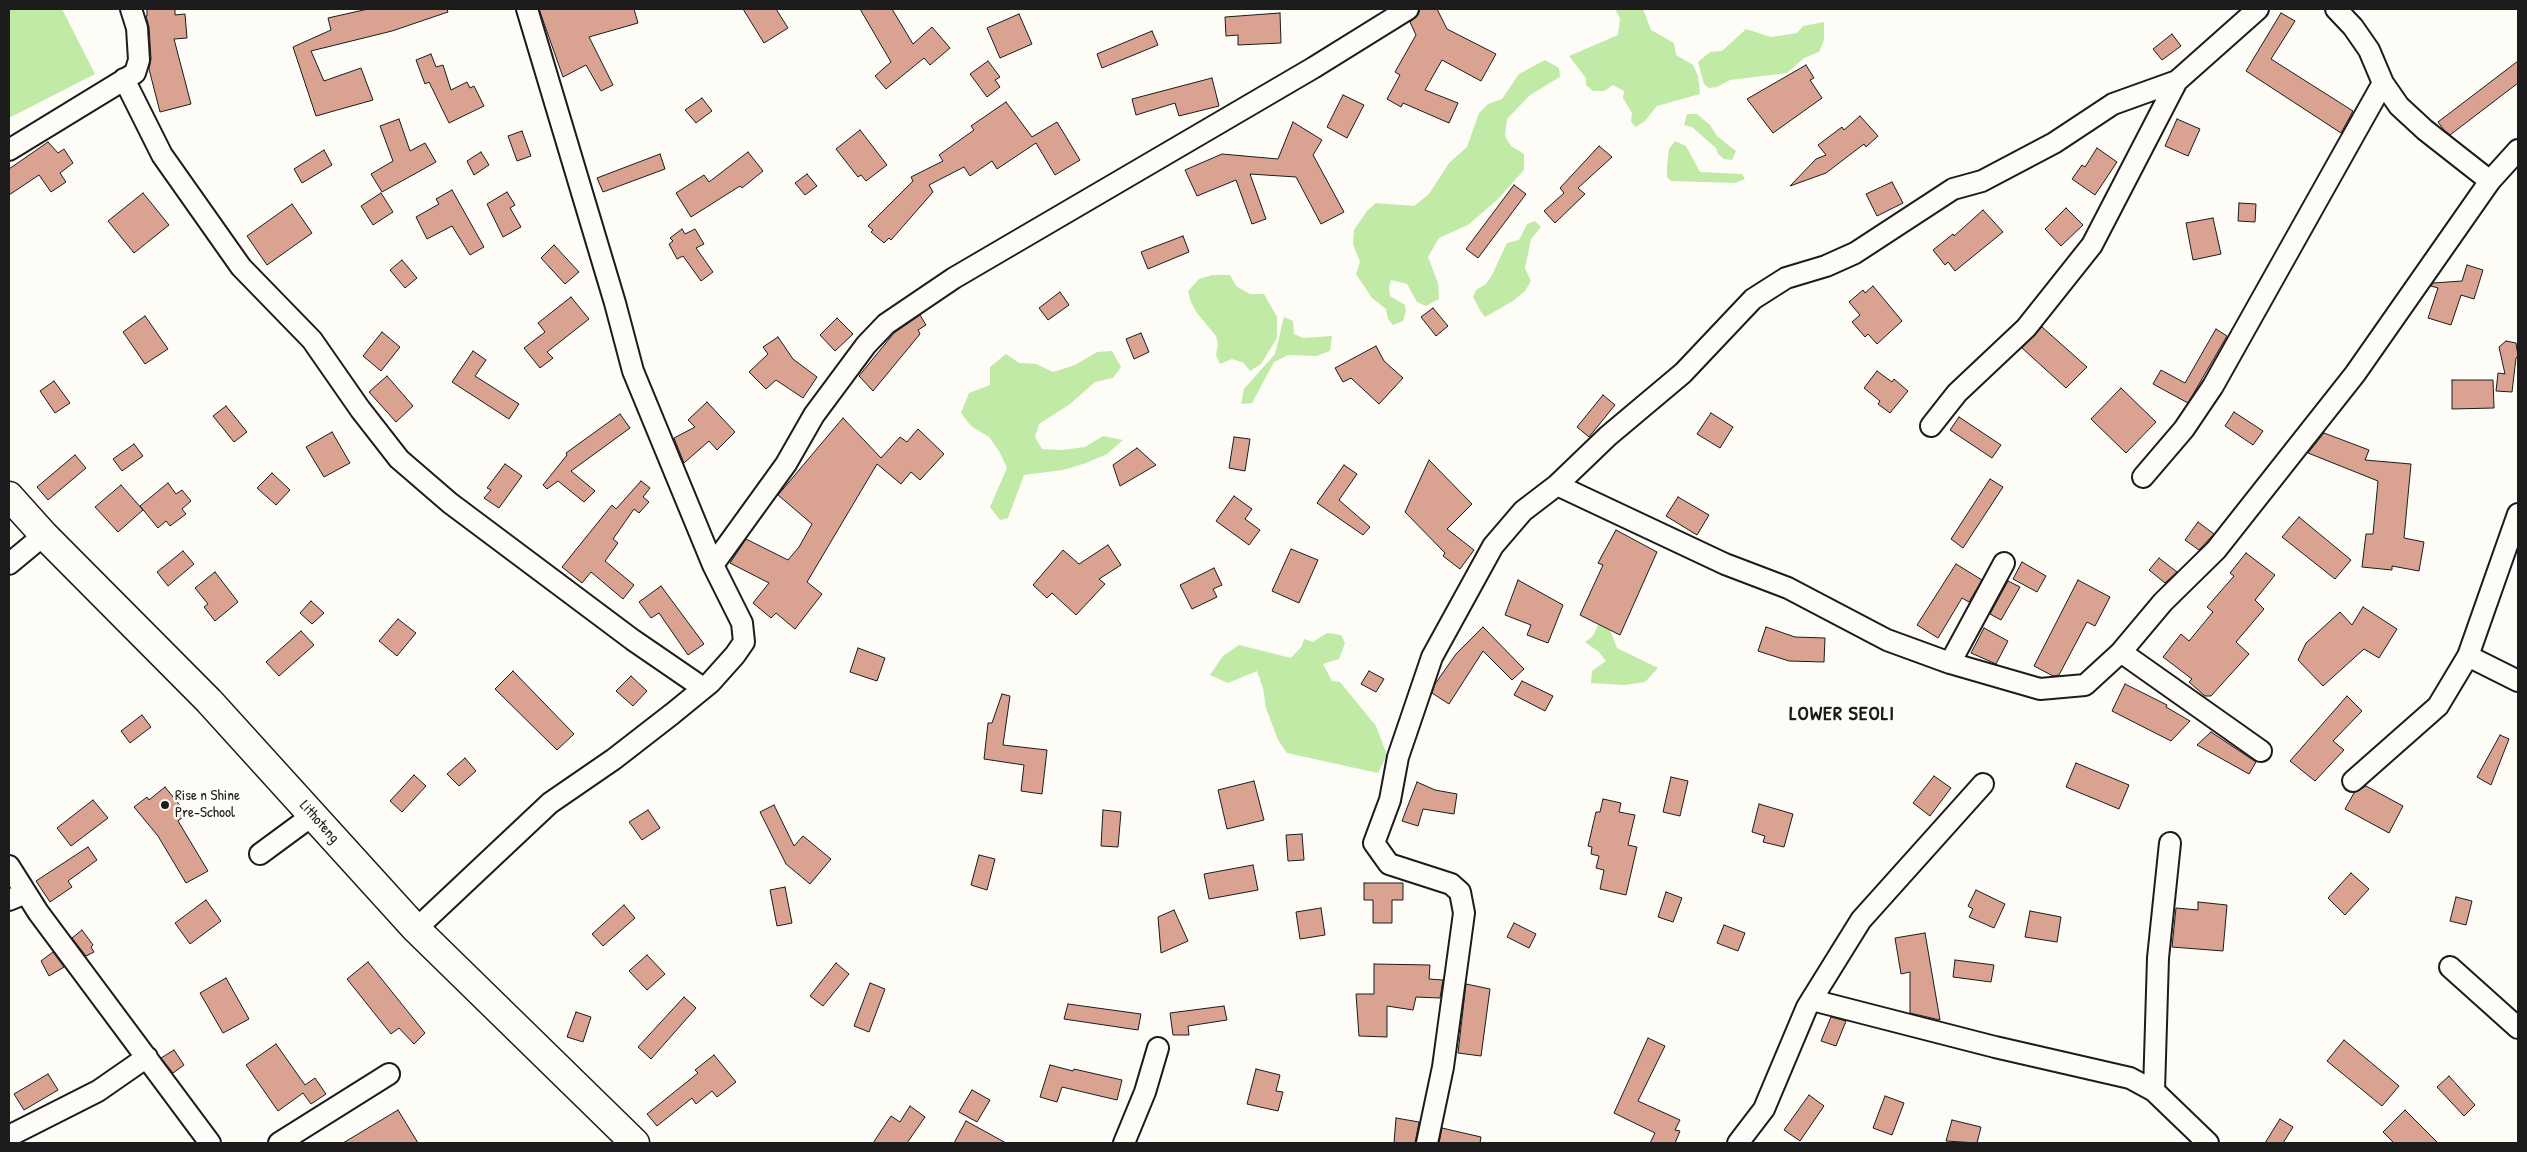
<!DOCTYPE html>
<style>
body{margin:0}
#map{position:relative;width:2527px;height:1152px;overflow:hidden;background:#fdfcf7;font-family:"Patrick Hand",sans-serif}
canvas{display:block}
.frame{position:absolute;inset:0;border:10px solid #1c1c1c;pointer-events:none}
</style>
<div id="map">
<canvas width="2527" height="1152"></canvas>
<div class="frame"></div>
</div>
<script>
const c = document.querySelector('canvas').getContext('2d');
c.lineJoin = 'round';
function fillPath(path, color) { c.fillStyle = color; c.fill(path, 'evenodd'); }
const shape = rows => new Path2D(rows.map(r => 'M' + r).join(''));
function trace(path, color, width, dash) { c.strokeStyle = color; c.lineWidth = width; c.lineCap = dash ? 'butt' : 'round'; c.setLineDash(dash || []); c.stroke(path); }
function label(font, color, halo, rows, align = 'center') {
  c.font = font + ' "Patrick Hand",sans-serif'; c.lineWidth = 5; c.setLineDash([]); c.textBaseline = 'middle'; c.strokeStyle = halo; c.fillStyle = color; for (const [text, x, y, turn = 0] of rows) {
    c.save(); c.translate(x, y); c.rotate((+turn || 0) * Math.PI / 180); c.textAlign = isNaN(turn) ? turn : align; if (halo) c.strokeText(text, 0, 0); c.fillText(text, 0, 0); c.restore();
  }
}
fillPath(shape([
 [9,9,62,9,95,74,9,118],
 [1618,9,1643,9,1651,30,1674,43,1676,55,1693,65,1698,76,1700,94,1657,106,1645,121,1636,127,1631,122,1632,113,1623,98,1624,91,1613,85,1604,91,1593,91,1586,85,1586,78,1569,56,1618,35,1620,18,1616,11],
 [1824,22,1824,40,1819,52,1804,58,1787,73,1730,80,1717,87,1709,88,1704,84,1698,62,1710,52,1722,51,1746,29,1771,37,1797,33,1803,26],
 [1545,60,1559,68,1560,77,1530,95,1507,119,1505,136,1511,146,1524,154,1524,170,1497,200,1468,225,1439,238,1428,257,1438,283,1439,299,1426,306,1417,302,1407,284,1391,280,1389,287,1390,296,1405,305,1406,311,1403,321,1393,325,1388,319,1386,309,1372,298,1356,274,1360,262,1353,244,1354,230,1367,211,1376,203,1414,206,1429,194,1449,163,1467,147,1479,113,1488,104,1502,99,1519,74],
 [1687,114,1697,114,1710,125,1717,136,1736,151,1732,160,1724,159,1718,154,1716,148,1692,127,1684,125],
 [1675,141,1686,146,1700,172,1742,174,1745,179,1735,183,1671,181,1667,177,1667,165,1669,149],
 [1535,221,1541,227,1531,239,1525,268,1531,281,1525,291,1513,301,1485,317,1481,312,1473,297,1476,290,1486,284,1492,275,1507,243,1519,240,1527,224],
 [1212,275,1230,275,1236,286,1250,294,1264,294,1277,317,1277,338,1261,364,1250,371,1244,363,1232,359,1220,364,1216,355,1218,344,1216,336,1197,313,1191,302,1188,291,1199,279],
 [1284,317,1293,321,1294,334,1303,338,1332,336,1330,351,1316,356,1288,355,1274,362,1252,403,1241,404,1244,389,1275,354],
 [1112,351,1121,367,1113,378,1095,382,1070,404,1039,424,1035,437,1042,449,1062,450,1085,447,1103,436,1123,440,1107,454,1086,463,1063,470,1024,475,1008,518,1000,520,990,507,1007,468,999,451,989,437,971,426,961,413,969,393,990,385,990,367,1006,354,1019,363,1036,364,1053,372,1075,365,1097,352],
 [1600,621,1608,624,1617,648,1658,668,1645,682,1624,685,1591,683,1592,671,1606,661,1599,652,1585,642,1593,636],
 [1327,633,1341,635,1345,643,1339,659,1323,664,1332,681,1340,682,1376,726,1387,755,1378,773,1287,753,1278,740,1266,708,1263,688,1257,671,1228,683,1210,675,1223,656,1239,645,1291,658,1302,646,1304,639,1313,642]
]), '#c0eaa6');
const building = shape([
 [147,9,175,9,175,15,185,14,187,38,174,39,191,104,160,112,149,69,151,59,149,27,146,16,147,16,147,9],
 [368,9,447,9,448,12,392,31,311,51,324,81,361,68,373,100,316,116,293,47,331,30,328,18,368,9],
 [539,9,634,9,638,23,589,37,613,85,601,91,586,65,563,77,539,9],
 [743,9,776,9,788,28,764,43,743,9],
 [860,9,892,9,913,44,932,27,950,48,930,65,924,58,886,89,875,76,891,62,860,9],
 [1420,9,1437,9,1447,29,1496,54,1481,81,1442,60,1425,90,1458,103,1449,123,1403,103,1401,107,1387,99,1400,75,1395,72,1416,35,1410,22,1418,15,1420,9],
 [1280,13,1281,43,1238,45,1238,35,1226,36,1225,17,1280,13],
 [2281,13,2295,21,2271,59,2353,111,2341,133,2246,71,2281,13],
 [1019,14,1032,44,1000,58,987,28,1019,14],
 [1152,31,1158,45,1102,68,1097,54,1152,31],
 [2172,34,2181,46,2162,60,2153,49,2172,34],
 [431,54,436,67,443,65,451,90,467,82,470,88,474,86,484,106,449,123,429,82,425,84,416,60,431,54],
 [988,61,1000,77,995,80,1000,87,987,97,970,74,988,61],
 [2518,61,2518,83,2450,135,2444,130,2438,122,2518,61],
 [1806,65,1814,78,1810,80,1822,98,1773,133,1747,99,1806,65],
 [1212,78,1219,106,1179,116,1175,103,1136,115,1132,99,1212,78],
 [1343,95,1364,105,1347,138,1327,127,1343,95],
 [702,98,712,111,696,123,685,110,702,98],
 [1006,102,1032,137,1057,122,1080,160,1055,175,1036,143,997,169,992,161,970,176,964,167,929,185,933,192,891,240,889,238,884,243,871,232,873,230,868,226,913,181,911,177,943,161,939,155,974,130,971,126,1006,102],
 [1860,116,1878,136,1866,147,1864,144,1826,173,1790,186,1816,159,1826,155,1818,145,1842,127,1844,130,1860,116],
 [399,119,410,151,425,143,436,162,382,192,371,174,393,161,380,126,399,119],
 [2177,119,2200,129,2188,156,2165,146,2177,119],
 [1293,122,1322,140,1313,155,1344,212,1321,224,1296,177,1250,174,1266,219,1252,224,1236,180,1197,196,1185,170,1222,154,1278,159,1293,122],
 [860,130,887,165,866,181,861,175,858,177,836,149,860,130],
 [522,131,531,156,517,161,508,136,522,131],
 [48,142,58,153,64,149,73,163,60,173,66,182,51,192,39,175,9,195,9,169,48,142],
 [1599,146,1612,157,1578,188,1585,194,1555,223,1544,211,1564,193,1560,188,1599,146],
 [2097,148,2117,162,2095,195,2072,179,2082,165,2085,167,2097,148],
 [324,150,332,165,302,183,294,169,324,150],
 [481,152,489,165,474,175,467,161,481,152],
 [748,152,763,171,742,188,740,186,691,217,676,193,704,175,709,182,748,152],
 [660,154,665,169,603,192,597,178,660,154],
 [807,174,817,186,805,195,795,183,807,174],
 [1892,182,1903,203,1877,216,1866,194,1892,182],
 [1514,185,1526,194,1478,258,1466,249,1514,185],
 [452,190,484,247,470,255,452,226,427,239,416,217,439,204,436,199,452,190],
 [507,192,515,205,510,208,521,227,503,237,487,204,507,192],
 [143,193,169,225,134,253,108,221,143,193],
 [381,193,393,212,373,225,361,206,381,193],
 [2239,203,2256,204,2255,222,2238,221,2239,203],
 [292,204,312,233,267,265,247,236,292,204],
 [2066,208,2083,225,2061,246,2045,229,2066,208],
 [1983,210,2003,232,1955,271,1948,262,1945,265,1933,250,1953,234,1954,236,1983,210],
 [2213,218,2221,254,2193,260,2186,223,2213,218],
 [682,229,685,234,695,229,704,244,696,248,713,272,701,281,683,256,677,259,669,244,673,241,670,238,682,229],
 [1183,236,1189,252,1148,269,1141,252,1183,236],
 [554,245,579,272,565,284,541,258,554,245],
 [402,260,417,278,405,288,390,270,402,260],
 [2467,265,2483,270,2474,299,2461,295,2451,325,2428,318,2438,288,2431,286,2433,283,2462,281,2467,265],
 [1873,286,1902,321,1877,344,1868,334,1865,337,1852,322,1860,315,1849,302,1863,290,1865,293,1873,286],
 [1060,292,1069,305,1048,320,1039,308,1060,292],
 [571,297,589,319,547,352,553,358,540,368,524,348,545,332,538,323,571,297],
 [1433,308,1448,326,1436,336,1421,317,1433,308],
 [920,315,926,325,918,330,920,334,873,391,859,376,894,333,920,315],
 [145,316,168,349,145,364,123,332,145,316],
 [837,318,853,334,835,351,820,335,837,318],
 [2042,327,2087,367,2066,388,2022,348,2042,327],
 [2216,329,2227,336,2188,403,2153,384,2161,370,2185,383,2216,329],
 [382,332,400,347,381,371,363,356,382,332],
 [1141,333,1149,352,1134,359,1126,339,1141,333],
 [778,337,793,359,817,377,803,398,776,380,766,389,749,372,768,354,763,347,778,337],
 [2506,341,2516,343,2518,356,2516,358,2512,392,2496,391,2498,373,2505,374,2499,347,2506,341],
 [1376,346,1384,361,1403,378,1379,404,1351,378,1343,382,1335,368,1376,346],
 [473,351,486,360,475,376,519,404,509,419,452,382,473,351],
 [1877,371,1892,382,1894,379,1908,391,1890,413,1878,404,1880,401,1864,388,1877,371],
 [387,376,413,406,396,422,369,392,387,376],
 [2452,380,2493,380,2494,408,2452,409,2452,380],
 [54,381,70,403,55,413,40,391,54,381],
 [2121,388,2156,422,2126,453,2091,419,2121,388],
 [1603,395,1615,405,1589,437,1577,427,1603,395],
 [707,402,735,432,717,450,709,441,684,463,674,438,695,427,688,420,707,402],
 [226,406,247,432,234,442,213,416,226,406],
 [2234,412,2263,431,2253,445,2225,426,2234,412],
 [1711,413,1733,427,1720,448,1697,434,1711,413],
 [620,414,630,428,571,471,595,491,584,502,558,481,547,489,543,485,567,455,566,453,620,414],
 [1959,417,2001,445,1992,458,1950,430,1959,417],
 [843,418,881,458,900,437,907,442,918,429,944,454,920,480,911,472,901,484,877,464,807,582,822,594,795,629,776,613,771,618,753,603,769,583,730,563,746,539,788,560,799,547,812,524,778,495,843,418],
 [332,432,350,463,324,477,306,447,332,432],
 [2324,433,2369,450,2365,460,2411,464,2404,538,2424,542,2419,571,2392,566,2392,570,2362,567,2366,534,2373,534,2378,481,2308,453,2324,433],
 [1234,437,1250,439,1245,471,1229,468,1234,437],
 [134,444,143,456,122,471,113,459,134,444],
 [1137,448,1156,465,1120,486,1113,465,1137,448],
 [75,455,86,468,48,500,37,487,75,455],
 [1429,460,1472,504,1447,529,1474,550,1460,569,1443,556,1445,553,1405,512,1429,460],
 [505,464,522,476,499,508,484,498,491,490,487,488,505,464],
 [1344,465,1357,474,1339,500,1370,527,1363,535,1317,503,1344,465],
 [272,473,290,490,276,505,257,488,272,473],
 [1990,479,2003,487,1963,548,1951,539,1990,479],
 [641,481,650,488,643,497,649,502,639,513,634,509,613,539,618,543,605,561,634,585,623,599,591,572,582,583,562,567,612,505,616,509,641,481],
 [168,483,176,494,182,490,191,501,182,509,186,514,170,526,166,521,158,528,140,506,168,483],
 [121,485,143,510,118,532,95,507,121,485],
 [1234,496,1252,509,1245,519,1260,530,1249,545,1216,521,1234,496],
 [1678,497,1709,515,1697,535,1666,516,1678,497],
 [2299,517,2351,560,2335,579,2282,537,2299,517],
 [2198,522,2214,534,2199,550,2185,540,2198,522],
 [1616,530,1657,552,1620,635,1580,615,1603,565,1598,563,1616,530],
 [1108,545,1121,565,1099,579,1105,584,1076,615,1052,593,1047,598,1033,585,1063,550,1079,564,1108,545],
 [1291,549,1318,560,1299,603,1272,591,1291,549],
 [183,551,194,564,168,586,157,572,183,551],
 [2246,553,2275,575,2255,600,2264,609,2236,642,2249,654,2211,696,2205,696,2189,682,2192,679,2163,657,2181,634,2189,641,2213,612,2207,607,2234,576,2230,573,2246,553],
 [2159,558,2177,572,2165,583,2149,570,2159,558],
 [2022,562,2046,576,2037,592,2013,579,2022,562],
 [1956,564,1982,580,1969,602,1962,598,1938,638,1917,625,1956,564],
 [1214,568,1222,585,1213,589,1217,597,1192,609,1180,585,1214,568],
 [215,572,238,602,215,621,204,607,208,604,195,588,215,572],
 [1518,580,1563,605,1548,643,1527,635,1531,625,1505,615,1518,580],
 [2078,580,2110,597,2095,626,2087,622,2059,675,2053,676,2034,666,2078,580],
 [2008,581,2020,587,2001,620,1990,614,2008,581],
 [661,586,704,644,688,655,659,613,651,618,639,602,661,586],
 [311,601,324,613,312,624,300,613,311,601],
 [2363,607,2397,629,2379,658,2364,649,2323,686,2298,660,2306,643,2340,612,2352,625,2363,607],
 [398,619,416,633,397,656,379,641,398,619],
 [1483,627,1524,669,1512,680,1483,651,1449,704,1432,693,1435,684,1456,654,1483,627],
 [1766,627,1795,637,1825,638,1824,662,1789,661,1758,651,1766,627],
 [1984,628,2008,641,1996,664,1971,653,1984,628],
 [301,631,314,645,279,676,266,662,301,631],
 [858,648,885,658,877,681,850,672,858,648],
 [513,671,574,734,557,750,495,689,513,671],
 [1369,671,1384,679,1376,692,1361,684,1369,671],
 [631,676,647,691,633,706,616,691,631,676],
 [1522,681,1553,696,1545,711,1514,695,1522,681],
 [2125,684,2167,705,2166,707,2190,721,2171,741,2112,711,2125,684],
 [1002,694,1010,696,1003,745,1047,750,1042,794,1021,791,1024,765,984,759,988,723,992,723,1002,694],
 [2347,696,2362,711,2333,741,2344,750,2315,781,2290,761,2347,696],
 [142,715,151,727,130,743,121,731,142,715],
 [2211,732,2256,762,2249,774,2197,745,2211,732],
 [2500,735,2509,739,2491,785,2477,777,2500,735],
 [465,758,476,771,459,786,447,774,465,758],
 [2076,763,2129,785,2119,809,2066,787,2076,763],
 [414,775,426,786,402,812,390,801,414,775],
 [1934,776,1951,788,1930,816,1913,803,1934,776],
 [1671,777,1688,781,1680,816,1663,812,1671,777],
 [1254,781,1264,820,1227,829,1218,790,1254,781],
 [1417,782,1435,790,1457,794,1454,814,1423,809,1418,826,1402,821,1417,782],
 [2366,786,2403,806,2389,833,2345,809,2354,793,2366,786],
 [165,787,187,814,178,821,208,871,186,883,158,836,134,807,147,797,149,800,165,787],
 [1603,799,1621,803,1619,812,1635,815,1628,845,1637,847,1626,895,1600,889,1604,870,1596,868,1599,856,1591,854,1592,847,1588,846,1596,812,1600,812,1603,799],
 [93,800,108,818,71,846,57,828,93,800],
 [1759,804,1793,814,1784,847,1763,842,1765,836,1752,832,1759,804],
 [774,805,794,846,803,836,831,859,810,884,786,864,760,812,774,805],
 [648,810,660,828,642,840,629,822,648,810],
 [1103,810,1121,812,1118,847,1101,846,1103,810],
 [1302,834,1304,860,1288,861,1286,835,1302,834],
 [88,847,97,860,68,881,72,887,50,902,36,881,88,847],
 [979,855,995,859,987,890,971,885,979,855],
 [1253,865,1258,890,1209,899,1204,874,1253,865],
 [2351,873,2369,889,2345,915,2328,898,2351,873],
 [1364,883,1403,883,1403,900,1392,900,1392,923,1373,923,1373,900,1364,900,1364,883],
 [785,887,792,923,777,926,770,890,785,887],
 [1976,890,2005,904,1994,928,1969,917,1973,909,1968,906,1976,890],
 [1666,892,1682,898,1673,922,1658,917,1666,892],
 [2456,897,2472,901,2466,925,2450,921,2456,897],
 [206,900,221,921,190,944,175,923,206,900],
 [2198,902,2227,905,2223,951,2172,947,2176,908,2198,910,2198,902],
 [624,905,635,918,603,946,592,934,624,905],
 [1321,908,1325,935,1300,939,1296,912,1321,908],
 [1174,910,1188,941,1161,953,1158,917,1174,910],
 [2030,911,2061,917,2057,942,2025,937,2030,911],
 [1514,923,1536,934,1529,948,1507,937,1514,923],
 [1724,925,1745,933,1738,951,1717,943,1724,925],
 [82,930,93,945,91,947,94,952,86,956,72,938,82,930],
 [1925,933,1940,1020,1910,1013,1910,972,1901,974,1895,938,1925,933],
 [53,952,64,967,49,976,41,961,53,952],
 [647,955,665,974,647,990,629,971,647,955],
 [1955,960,1994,965,1991,982,1953,977,1955,960],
 [368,962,425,1033,414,1044,399,1028,391,1034,347,979,368,962],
 [836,963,849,974,823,1006,810,996,836,963],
 [1374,964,1430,965,1429,979,1443,980,1440,998,1416,997,1413,1010,1387,1006,1387,1037,1359,1036,1356,994,1374,994,1374,964],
 [226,978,249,1019,223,1033,200,993,226,978],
 [870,983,885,989,869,1032,854,1026,870,983],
 [1466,984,1490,989,1481,1056,1458,1053,1466,984],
 [684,997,696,1008,651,1059,638,1047,684,997],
 [1068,1004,1141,1014,1138,1030,1064,1019,1068,1004],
 [1224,1006,1227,1020,1188,1026,1189,1035,1173,1035,1170,1013,1224,1006],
 [576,1012,591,1017,583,1042,567,1037,576,1012],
 [1831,1017,1846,1021,1836,1046,1821,1041,1831,1017],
 [1648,1038,1665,1046,1638,1101,1680,1120,1675,1130,1680,1131,1675,1143,1650,1143,1655,1133,1614,1113,1648,1038],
 [2344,1040,2399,1086,2382,1106,2327,1061,2344,1040],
 [276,1044,305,1085,315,1078,326,1094,311,1104,303,1093,278,1111,246,1065,276,1044],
 [174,1050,184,1065,173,1073,161,1058,174,1050],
 [714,1055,736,1082,717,1097,712,1091,696,1104,692,1098,657,1126,647,1114,698,1073,695,1070,714,1055],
 [1050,1065,1073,1071,1074,1069,1122,1080,1117,1100,1062,1087,1057,1102,1040,1097,1050,1065],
 [1256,1069,1280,1075,1276,1091,1283,1092,1278,1111,1247,1104,1256,1069],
 [48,1074,58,1090,24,1110,14,1094,48,1074],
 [2449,1076,2475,1105,2464,1116,2437,1087,2449,1076],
 [972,1090,990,1100,977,1122,959,1112,972,1090],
 [1809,1095,1824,1106,1800,1141,1784,1130,1809,1095],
 [1885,1096,1904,1103,1892,1135,1873,1128,1885,1096],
 [910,1106,925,1117,907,1143,873,1143,891,1116,900,1122,910,1106],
 [398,1110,418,1143,343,1143,398,1110],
 [2405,1110,2438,1143,2394,1143,2383,1132,2405,1110],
 [1396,1118,1419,1122,1415,1143,1394,1143,1396,1118],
 [2280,1119,2293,1127,2283,1143,2265,1143,2280,1119],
 [1952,1120,1981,1127,1977,1143,1946,1141,1952,1120],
 [966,1121,1006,1143,954,1143,966,1121],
 [1442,1128,1481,1137,1480,1143,1439,1143,1442,1128]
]);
fillPath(building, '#daa391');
trace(building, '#1c1c1c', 1);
const street = shape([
 [527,9,615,303,633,371,713,565],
 [2336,9,2353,27,2369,50,2383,83,2399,106,2425,130,2490,181],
 [124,79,162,155,241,267,312,340,360,409,399,459,450,503,633,640,703,688],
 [9,150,135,73,139,60,137,28,131,9],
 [1931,426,1957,393,2026,328,2092,245,2177,81],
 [2143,477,2184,429,2213,386,2383,83],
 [1557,485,1725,564,1788,588,1887,640,1950,663,2040,689,2085,685,2121,652,2163,602,2216,550,2355,374,2490,181,2518,150],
 [9,564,44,535],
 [2121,652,2261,751],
 [2468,656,2518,681],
 [1950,663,2004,563],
 [2353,781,2438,706,2468,656,2518,514],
 [260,854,313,815],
 [9,866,38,912,210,1143],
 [9,900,26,893],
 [416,929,550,803,614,759,672,714,710,683,735,655,744,642,742,623,713,565,786,464,814,415,866,345,886,324,954,278,1313,68,1408,9],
 [2450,967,2518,1028],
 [1812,1000,1995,1047,2130,1078,2154,1091,2208,1143],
 [2154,1091,2158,958,2170,843],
 [9,1136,98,1091,147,1057],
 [279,1143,389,1074],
 [1124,1143,1145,1092,1158,1048],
 [1427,1143,1443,1067,1464,913,1460,892,1451,884,1389,864,1374,843,1390,800,1398,757,1432,657,1493,546,1523,511,1557,485,1608,436,1683,373,1753,299,1786,278,1826,266,1855,253,1953,189,1982,181,2054,143,2113,104,2177,81,2258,9],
 [1738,1143,1764,1109,1807,1007,1861,920,1983,784]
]);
const secondary = shape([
 [9,496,44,535,209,701,416,929,635,1143]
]);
trace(street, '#1c1c1c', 24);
trace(secondary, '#1c1c1c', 31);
trace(street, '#fdfcf7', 20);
trace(secondary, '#fdfcf7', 28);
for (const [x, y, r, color] of [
 [165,805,5,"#1c1c1c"]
]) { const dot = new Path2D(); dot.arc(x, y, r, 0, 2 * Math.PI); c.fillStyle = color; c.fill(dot); trace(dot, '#fdfcf7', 2); }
label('15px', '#1c1c1c', '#fdfcf7', [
 ["Rise n Shine",175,796],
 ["Pre-School",175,813]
], 'left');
label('15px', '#1c1c1c', '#fdfcf7', [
 ["Lithoteng",319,822,48]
]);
c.letterSpacing = '1px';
label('bold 20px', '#1c1c1c', '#fdfcf7', [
 ["LOWER SEOLI",1842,715]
]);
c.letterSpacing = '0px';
</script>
